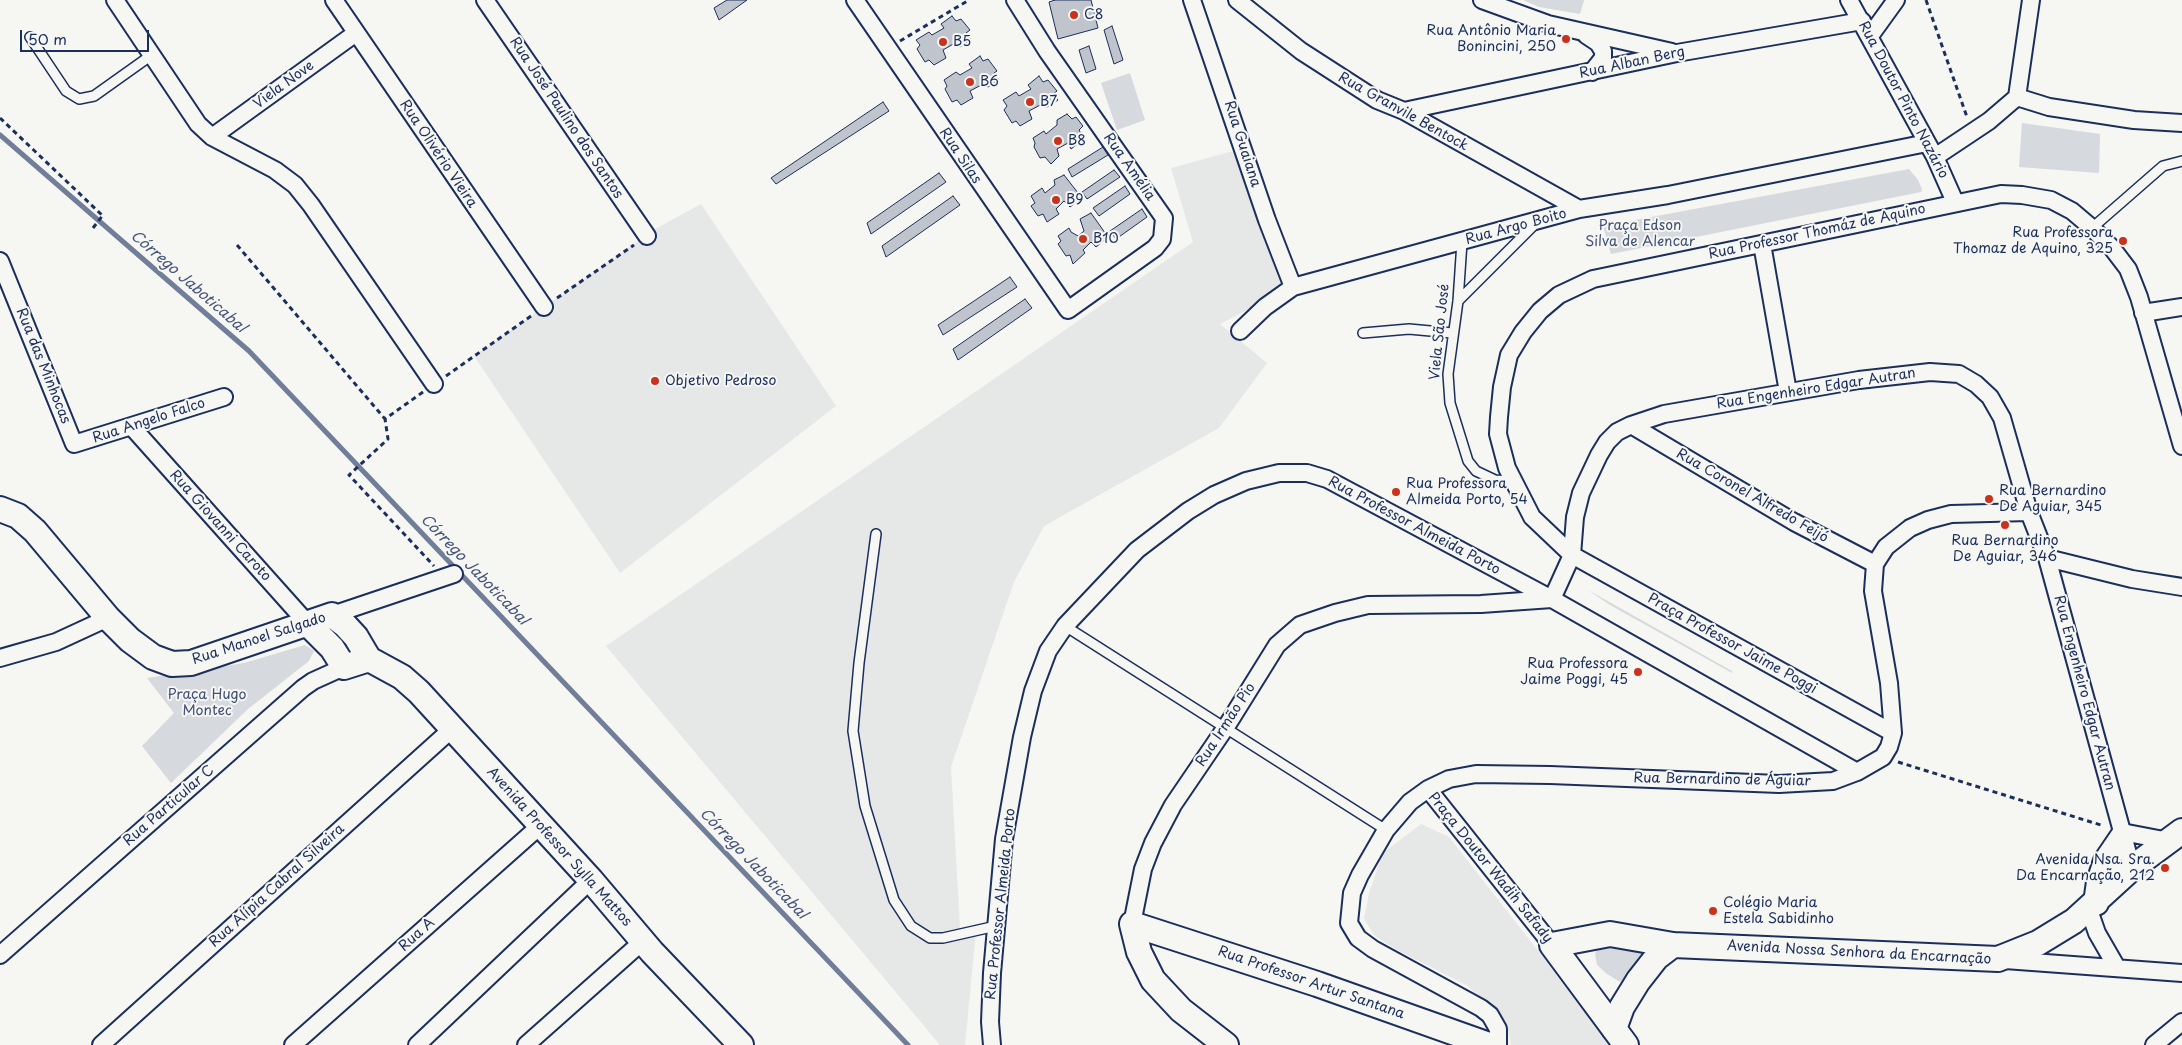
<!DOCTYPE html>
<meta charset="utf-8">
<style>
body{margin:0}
#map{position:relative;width:2182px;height:1045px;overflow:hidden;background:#f6f6f2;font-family:"Playpen Sans",sans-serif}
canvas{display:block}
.scale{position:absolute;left:20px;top:30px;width:129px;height:22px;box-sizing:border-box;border:2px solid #1b2f5e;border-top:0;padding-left:6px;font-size:15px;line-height:18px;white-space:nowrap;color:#1b2f5e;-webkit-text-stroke:4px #f6f6f2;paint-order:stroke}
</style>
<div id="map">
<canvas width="2182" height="1045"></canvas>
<div class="scale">50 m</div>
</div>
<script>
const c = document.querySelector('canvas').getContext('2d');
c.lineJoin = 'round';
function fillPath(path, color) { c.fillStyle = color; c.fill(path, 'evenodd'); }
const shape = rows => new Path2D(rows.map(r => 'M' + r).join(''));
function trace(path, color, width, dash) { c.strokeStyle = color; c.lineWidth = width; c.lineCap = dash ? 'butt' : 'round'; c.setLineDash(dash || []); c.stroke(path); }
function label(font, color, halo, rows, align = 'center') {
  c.font = font + ' "Playpen Sans",sans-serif'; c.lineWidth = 4; c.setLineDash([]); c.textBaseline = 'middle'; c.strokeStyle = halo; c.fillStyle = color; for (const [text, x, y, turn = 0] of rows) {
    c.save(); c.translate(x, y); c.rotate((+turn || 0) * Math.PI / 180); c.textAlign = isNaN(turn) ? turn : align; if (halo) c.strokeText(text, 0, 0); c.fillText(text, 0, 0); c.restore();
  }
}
fillPath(shape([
 [1241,149,1291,287,1220,324,1267,363,1219,428,1044,526,1014,582,951,767,960,929,976,931,965,1045,940,1045,606,646,1193,242,1171,168],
 [701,204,836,406,620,573,474,356,657,228],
 [1421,824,1449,837,1546,961,1608,1045,1511,1045,1507,1025,1468,986,1399,951,1375,936,1364,919,1369,893,1383,853]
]), '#e6e7e7');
fillPath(shape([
 [1523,0,1584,0,1580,14,1539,7],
 [1130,73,1145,120,1117,130,1101,83],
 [2022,123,2100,134,2099,173,2019,167],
 [1909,169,1918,180,1922,189,1921,192,1611,254,1603,226],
 [1588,590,1732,671,1732,673,1610,605],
 [305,645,314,651,309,661,248,709,171,783,142,746,174,713,147,678,244,663],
 [1599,943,1650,951,1620,982,1607,974,1597,965,1595,954]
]), '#d6d9dd');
trace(shape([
 [0,135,249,351,908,1045]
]), '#717e99', 5);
const building = shape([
 [727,0,747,0,719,20,714,8,727,0],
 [1055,0,1091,0,1098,28,1058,39,1049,2,1055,0],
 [952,16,956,21,961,19,970,30,966,33,971,39,960,47,955,43,943,50,946,58,934,65,929,60,925,62,917,49,920,45,916,40,929,32,932,35,944,28,941,24,952,16],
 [1112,26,1123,60,1114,64,1104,30,1112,26],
 [1089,46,1096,69,1086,73,1079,50,1089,46],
 [980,56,983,61,988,59,997,71,994,73,999,80,988,87,983,84,970,91,973,98,961,105,957,100,952,102,945,89,947,86,944,80,956,72,960,75,972,68,969,64,980,56],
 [1039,76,1043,82,1048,80,1057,91,1053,94,1058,100,1047,107,1042,104,1029,111,1032,119,1020,126,1016,121,1012,123,1004,110,1007,106,1003,100,1016,92,1019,96,1031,89,1028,85,1039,76],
 [883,102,889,111,776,184,771,178,883,102],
 [1067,114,1072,119,1076,117,1083,126,1079,130,1084,139,1071,149,1068,143,1057,149,1059,156,1051,164,1045,157,1040,158,1034,147,1035,143,1033,138,1044,131,1046,134,1057,125,1057,120,1067,114],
 [1103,147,1108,155,1072,177,1068,169,1103,147],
 [1114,170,1120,177,1087,199,1082,192,1114,170],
 [939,173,946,182,871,234,867,223,939,173],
 [1064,175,1082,198,1070,207,1064,201,1056,209,1059,214,1047,222,1043,214,1038,216,1031,206,1035,203,1031,196,1042,188,1045,193,1055,185,1054,180,1064,175],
 [1125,186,1130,194,1099,216,1093,208,1125,186],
 [953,196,960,205,886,257,882,246,953,196],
 [1142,209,1147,217,1116,239,1110,231,1142,209],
 [1091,213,1108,237,1096,247,1091,242,1083,250,1085,253,1073,264,1070,255,1066,256,1058,244,1061,241,1058,236,1069,228,1071,232,1078,236,1084,231,1080,219,1091,213],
 [1010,277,1017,287,943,335,938,325,1010,277],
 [1025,299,1032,308,958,360,953,349,1025,299]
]);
fillPath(building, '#c0c4cd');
trace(building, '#1b2f5e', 1);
const lane = shape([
 [30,37,66,91,79,99,94,96,153,54],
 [2092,228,2163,166,2182,161],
 [1462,242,1458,301,1448,374,1450,403,1468,461,1476,471,1495,480,1512,481],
 [1458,301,1535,224],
 [1363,333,1409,329,1452,333],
 [876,534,859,663,853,731,865,806,894,900,911,926,930,938,943,938,996,926],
 [1065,626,1386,830]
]);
const street = shape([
 [115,0,198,124,212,137,275,170,295,185,311,205,434,384],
 [334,0,544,307],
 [485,0,647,236],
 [855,0,1068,310,1155,248,1162,239,1164,218,1047,51,1015,0],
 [1192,0,1267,220,1293,287],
 [1237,0,1301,51,1377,100,1404,111,1579,209],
 [1482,0,1548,24,1672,52],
 [1849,0,1935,157,1955,202],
 [1586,35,1598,43,1603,51,1603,58,1592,72],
 [1870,36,1896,0],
 [2017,97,2031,0],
 [1404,111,1677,53,1862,21],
 [212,137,356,33],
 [1935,157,1989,121,2017,97,2049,107,2134,120,2182,123],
 [1762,244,1788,392],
 [0,261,74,444,224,397],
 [2143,313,2182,307],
 [1240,331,1265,307,1293,287,1579,209,1668,195,1927,143],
 [1631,425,1794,522,1875,564],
 [132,427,308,624],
 [2047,558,2132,579,2182,587],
 [1552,599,1572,555,1575,517,1581,493,1599,455,1607,442,1617,432,1631,425,1664,414,1859,380,1930,372,1959,374,1976,384,1990,397,2002,418,2029,512,2047,558,2132,868],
 [332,615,454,574],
 [0,658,56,642,108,618],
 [1893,733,1572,555,1532,517,1507,468,1498,434,1499,417,1502,387,1509,355,1523,332,1540,311,1559,295,1593,279,2001,194,2022,195,2051,200,2072,211,2092,228,2112,248,2128,269,2139,297,2182,446],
 [1428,789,1552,945],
 [2122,832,2169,841],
 [2089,910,2097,933,2116,966],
 [1132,924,1143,869,1153,843,1173,805,1226,727,1277,645,1300,625,1335,613,1368,605,1481,604,1552,599],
 [0,955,303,688,313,681,344,667],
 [2005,960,2182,973],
 [101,1045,453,728],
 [293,1045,541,825],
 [417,1045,591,880],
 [526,1045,643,941],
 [992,1045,990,1022,992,973,1004,839,1022,737,1033,691,1048,651,1065,626,1137,550,1188,511,1214,495,1246,481,1279,473,1307,473,1327,479,1552,599,1857,772],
 [1498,1045,1498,1029,1490,1015,1481,1008,1373,949,1358,938,1349,923,1352,893,1360,875,1386,830,1410,802,1428,789,1449,779,1476,774,1550,775,1779,784,1833,781,1857,772,1883,757,1889,747,1893,733,1889,683,1873,591,1875,564,1886,547,1910,528,1928,520,1951,514,2029,512],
 [2154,1045,2182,1022]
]);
const secondary = shape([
 [0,509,18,516,35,531,108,618,130,640,153,657,172,664,191,663,332,615,345,625,356,637,369,659],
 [308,624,332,648,344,667,369,659,402,677,419,692,591,880,652,952,741,1045],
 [2096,903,2099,882,2106,861,2123,836],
 [1132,924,1317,984,1489,1045],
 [1132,924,1139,952,1153,980,1181,1010,1226,1045],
 [1614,1029,1622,1007,1638,981,1656,958,1673,945],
 [1626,1045,1552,945,1610,934,1673,945,1998,959,2038,943,2074,921,2132,868,2182,831]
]);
trace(lane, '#1b2f5e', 12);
trace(street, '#1b2f5e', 20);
trace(secondary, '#1b2f5e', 28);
trace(shape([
 [1926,0,1967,117],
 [900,41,969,0],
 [0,118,103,216],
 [93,228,103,215],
 [237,245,385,419],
 [557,298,634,245],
 [446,376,531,316],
 [423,392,385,419,388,439,349,475,434,566],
 [1898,762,2104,826]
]), '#1b2f5e', 3, [5, 4]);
trace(lane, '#f6f6f2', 9);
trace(street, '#f6f6f2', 16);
trace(secondary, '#f6f6f2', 24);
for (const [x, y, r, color] of [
 [1074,15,5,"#c8321e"],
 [1566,39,5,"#c8321e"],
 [943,42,5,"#c8321e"],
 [970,82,5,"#c8321e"],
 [1030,102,5,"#c8321e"],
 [1058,141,5,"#c8321e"],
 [1056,200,5,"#c8321e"],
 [1083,239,5,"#c8321e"],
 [2123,241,5,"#c8321e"],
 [655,381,5,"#c8321e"],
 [1396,492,5,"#c8321e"],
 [1989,499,5,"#c8321e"],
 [2005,525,5,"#c8321e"],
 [1638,672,5,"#c8321e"],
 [2165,868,5,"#c8321e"],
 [1713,911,5,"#c8321e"]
]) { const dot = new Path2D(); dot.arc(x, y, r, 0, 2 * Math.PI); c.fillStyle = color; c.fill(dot); trace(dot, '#f6f6f2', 2); }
label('14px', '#1b2f5e', '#f6f6f2', [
 ["C8",1084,15],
 ["Rua Antônio Maria",1556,31,"right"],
 ["Bonincini, 250",1556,47,"right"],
 ["B5",953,42],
 ["B6",980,82],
 ["B7",1040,102],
 ["B8",1068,141],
 ["B9",1066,200],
 ["Rua Professora",2113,233,"right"],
 ["Thomaz de Aquino, 325",2113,249,"right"],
 ["B10",1093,239],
 ["Objetivo Pedroso",665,381],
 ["Rua Professora",1406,484],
 ["Almeida Porto, 54",1406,500],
 ["Rua Bernardino",1999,491],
 ["De Aguiar, 345",1999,507],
 ["Rua Bernardino",2005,541,"center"],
 ["De Aguiar, 346",2005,557,"center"],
 ["Rua Professora",1628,664,"right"],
 ["Jaime Poggi, 45",1628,680,"right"],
 ["Avenida Nsa. Sra.",2155,860,"right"],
 ["Da Encarnação, 212",2155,876,"right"],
 ["Colégio Maria",1723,903],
 ["Estela Sabidinho",1723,919]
], 'left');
label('14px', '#1b2f5e', '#f6f6f2', [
 ["Rua Alban Berg",1632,63,-12],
 ["Viela Nove",284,85,-36],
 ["Rua Doutor Pinto Nazário",1903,100,62],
 ["Rua Granvile Bentock",1403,112,29],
 ["Rua José Paulino dos Santos",566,118,56],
 ["Rua Guaiana",1242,144,72],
 ["Rua Olivério Vieira",438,154,56],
 ["Rua Silas",960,156,56],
 ["Rua Amélia",1129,167,55],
 ["Rua Argo Boito",1516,227,-15],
 ["Rua Professor Thomáz de Aquino",1817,232,-12],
 ["Viela São José",1440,332,-84],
 ["Rua das Minhocas",43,366,68],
 ["Rua Engenheiro Edgar Autran",1816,389,-9],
 ["Rua Angelo Falco",149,421,-18],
 ["Rua Coronel Alfredo Feijó",1752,496,30],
 ["Rua Giovanni Caroto",220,526,48],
 ["Rua Professor Almeida Porto",1414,526,28],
 ["Rua Manoel Salgado",259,639,-18],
 ["Praça Professor Jaime Poggi",1732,644,29],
 ["Rua Engenheiro Edgar Autran",2084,693,75],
 ["Rua Irmão Pio",1226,725,-57],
 ["Rua Bernardino de Águiar",1722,780,1],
 ["Rua Particular C",169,806,-41],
 ["Avenida Professor Sylla Mattos",559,847,48],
 ["Praça Doutor Wadih Safady",1490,868,51],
 ["Rua Alípia Cabral Silveira",277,886,-42],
 ["Rua Professor Almeida Porto",1001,904,-84],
 ["Rua A",417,935,-42],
 ["Avenida Nossa Senhora da Encarnação",1859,953,3],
 ["Rua Professor Artur Santana",1311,983,19]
]);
label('14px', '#405177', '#f6f6f2', [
 ["Praça Edson",1640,226],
 ["Silva de Alencar",1640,242],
 ["Praça Hugo",207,695],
 ["Montec",207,711]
]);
label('italic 15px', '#46567b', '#f6f6f2', [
 ["Córrego Jaboticabal",188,282,41],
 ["Córrego Jaboticabal",474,570,46],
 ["Córrego Jaboticabal",753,864,46]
]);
</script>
